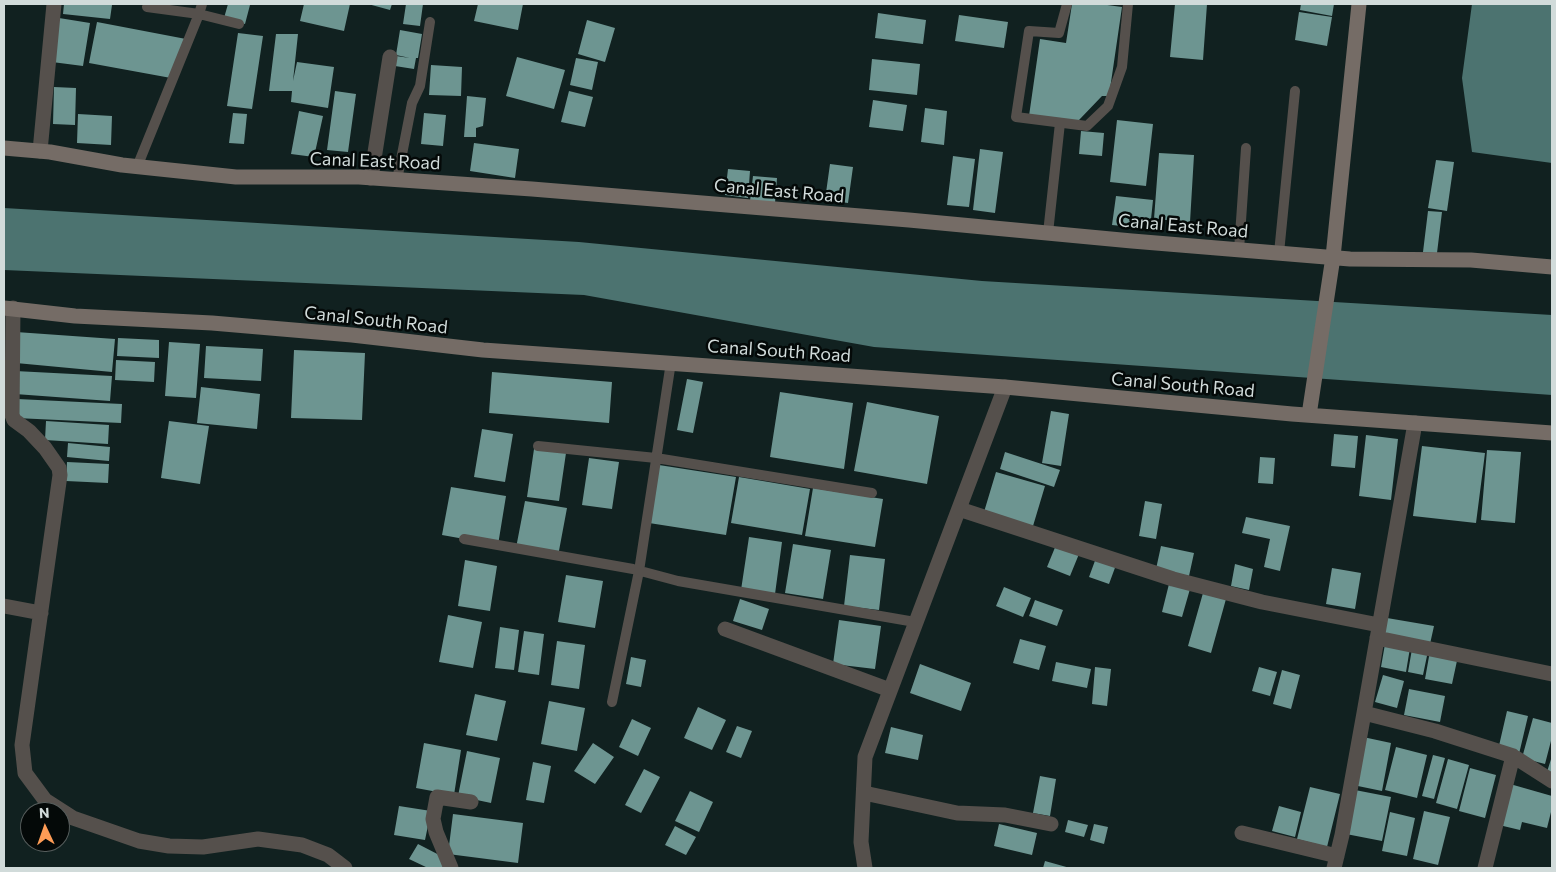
<!DOCTYPE html>
<style>
body{margin:0}
#map{position:relative;width:1556px;height:872px;overflow:hidden;background:#112120;font-family:Commissioner,sans-serif}
canvas{display:block}
.frame{position:absolute;inset:0;border:5px solid #d1dbda;pointer-events:none}
.north{position:absolute;left:20px;top:802px;width:50px;height:50px;box-sizing:border-box;background:#040908;border:1px solid #565d5c;border-radius:50%;rotate:357deg;font-size:14px;font-weight:700;line-height:20px;text-align:center;color:#d1dbda}
.north::after{content:'';display:block;margin:auto;width:18px;height:22px;background:#fd9c56;clip-path:polygon(50% 0,100% 100%,50% 72%,0 100%)}
</style>
<div id="map">
<canvas width="1556" height="872"></canvas>
<div class="frame"></div>
<div class="north">N</div>
</div>
<script>
const c = document.querySelector('canvas').getContext('2d');
c.lineJoin = 'round';
function fillPath(path, color) { c.fillStyle = color; c.fill(path, 'evenodd'); }
const shape = rows => new Path2D(rows.map(r => 'M' + r).join(''));
function trace(path, color, width, dash) { c.strokeStyle = color; c.lineWidth = width; c.lineCap = dash ? 'butt' : 'round'; c.setLineDash(dash || []); c.stroke(path); }
function label(font, color, halo, rows, align = 'center') {
  c.font = font + ' Commissioner,sans-serif'; c.lineWidth = 5; c.setLineDash([]); c.textBaseline = 'middle'; c.strokeStyle = halo; c.fillStyle = color; for (const [text, x, y, turn = 0] of rows) {
    c.save(); c.translate(x, y); c.rotate((+turn || 0) * Math.PI / 180); c.textAlign = isNaN(turn) ? turn : align; if (halo) c.strokeText(text, 0, 0); c.fillText(text, 0, 0); c.restore();
  }
}
fillPath(shape([
 [1472,4,1552,4,1552,163,1472,152,1462,78],
 [4,208,579,242,982,281,1552,315,1552,395,874,347,584,295,4,270]
]), '#4c7370');
fillPath(shape([
 [64,4,112,5,110,19,63,14],
 [228,4,250,5,245,24,224,18],
 [304,4,350,4,344,31,300,21],
 [368,4,392,4,390,10],
 [406,4,423,4,420,26,403,24],
 [478,4,523,4,518,30,474,21],
 [1072,4,1100,4,1122,7,1109,96,1102,96,1079,120,1079,124,1029,116,1040,39,1066,43],
 [1175,4,1207,4,1203,60,1170,57],
 [1301,4,1334,4,1332,16,1300,10],
 [1299,12,1332,17,1327,46,1295,40],
 [878,13,926,20,923,44,875,38],
 [959,15,1008,22,1004,48,955,41],
 [59,18,90,23,83,66,52,62],
 [587,20,615,28,605,62,578,54],
 [97,22,186,39,171,78,89,63],
 [400,30,422,34,418,58,416,58,414,69,395,66,396,56,410,58,396,55],
 [238,33,263,36,252,109,227,106],
 [276,34,298,34,293,81,297,62,334,67,328,108,291,102,292,91,269,91],
 [517,57,565,70,554,109,506,96],
 [576,58,598,62,592,90,570,85],
 [872,59,920,64,917,95,869,90],
 [431,65,462,67,461,96,429,95],
 [54,87,76,88,75,125,53,124],
 [335,91,356,94,348,152,327,150],
 [569,91,593,97,585,127,561,122],
 [467,96,486,98,483,126,476,128,476,137,464,137],
 [873,100,907,105,903,131,869,127],
 [925,108,947,111,944,145,921,142],
 [299,111,323,116,314,157,291,154],
 [233,113,247,114,244,144,229,143],
 [424,113,446,115,443,146,421,144],
 [78,114,112,116,111,145,77,143],
 [1117,120,1153,124,1146,186,1110,182],
 [1081,131,1104,133,1102,156,1079,154],
 [474,143,519,149,515,178,470,171],
 [980,149,1003,152,995,213,973,210],
 [1159,153,1194,155,1190,222,1154,219],
 [953,156,975,159,969,207,947,205],
 [1436,160,1454,162,1447,211,1428,208],
 [830,164,853,167,848,203,825,200],
 [728,169,750,171,748,198,725,195],
 [753,176,777,178,775,203,750,201],
 [1116,196,1153,200,1150,229,1112,225],
 [1428,211,1442,212,1437,253,1423,252],
 [16,332,115,339,112,372,16,363],
 [118,338,159,340,159,358,117,356],
 [169,342,200,344,196,398,165,396],
 [206,346,263,349,261,381,204,378],
 [294,350,365,353,362,420,291,418],
 [116,360,155,362,154,382,115,380],
 [15,371,112,376,110,401,15,394],
 [492,372,612,382,609,423,489,413],
 [687,379,703,382,693,433,677,430],
 [201,387,260,394,257,429,197,423],
 [780,392,853,403,844,469,770,457],
 [17,399,122,404,121,423,16,418],
 [867,402,939,416,927,484,854,471],
 [1051,411,1069,414,1061,466,1042,463],
 [46,421,109,425,108,444,45,440],
 [169,421,209,426,200,484,161,478],
 [482,429,513,434,505,482,474,477],
 [1334,434,1358,436,1355,468,1331,466],
 [1366,435,1398,439,1391,500,1359,496],
 [68,443,110,447,109,461,67,457],
 [1422,446,1485,453,1476,523,1413,516],
 [534,449,566,453,559,501,527,497],
 [1487,450,1521,452,1515,523,1481,520],
 [1005,452,1060,470,1054,487,1000,469],
 [1260,457,1275,458,1273,484,1258,483],
 [589,458,619,462,612,509,582,505],
 [67,462,109,464,108,483,66,481],
 [659,465,736,477,726,535,649,523],
 [996,472,1045,486,1033,526,984,512],
 [739,477,810,489,802,535,731,523],
 [451,487,506,496,498,545,442,535],
 [813,488,883,499,875,547,805,536],
 [525,501,567,508,558,556,516,548],
 [1145,501,1162,504,1156,539,1139,536],
 [1246,517,1290,526,1280,571,1264,567,1270,539,1242,533],
 [749,537,782,542,775,594,741,590],
 [793,544,831,550,823,599,785,593],
 [1056,545,1079,554,1070,576,1047,567],
 [1161,546,1194,553,1189,576,1156,569],
 [850,555,885,559,879,610,844,606],
 [1096,558,1116,565,1109,584,1089,577],
 [465,560,497,566,490,611,458,606],
 [1235,564,1253,569,1249,590,1231,586],
 [1332,568,1361,573,1355,609,1326,604],
 [566,575,603,581,595,628,558,622],
 [1169,584,1190,589,1182,617,1162,612],
 [1004,587,1031,598,1023,617,996,606],
 [1203,593,1226,599,1211,653,1188,646],
 [740,599,769,609,762,630,733,621],
 [1035,600,1063,610,1057,626,1029,616],
 [448,615,482,622,473,668,439,662],
 [1387,618,1434,626,1430,644,1384,635],
 [839,620,881,626,875,669,833,664],
 [500,627,519,630,514,670,495,668],
 [524,631,544,634,539,675,518,672],
 [1020,639,1046,646,1039,670,1013,663],
 [557,641,585,645,579,689,551,685],
 [1385,644,1410,648,1406,672,1381,667],
 [1412,649,1428,651,1423,675,1408,672],
 [1430,651,1458,656,1452,684,1425,679],
 [631,657,646,660,641,687,626,684],
 [1056,662,1091,669,1087,688,1052,681],
 [920,664,971,683,961,711,910,693],
 [1095,667,1111,669,1107,706,1092,704],
 [1259,667,1277,672,1270,696,1252,691],
 [1282,670,1300,675,1291,709,1273,704],
 [1383,675,1404,681,1397,708,1375,702],
 [1409,689,1445,696,1440,722,1404,715],
 [475,694,506,701,497,741,466,735],
 [549,701,585,708,577,751,541,744],
 [698,707,726,720,712,750,684,738],
 [1507,711,1528,716,1519,754,1498,750],
 [1533,718,1552,723,1552,737,1545,764,1522,758],
 [632,719,651,728,638,756,619,747],
 [737,726,752,731,741,758,726,752],
 [891,727,923,735,918,760,885,753],
 [1363,737,1391,743,1382,791,1353,785],
 [424,743,461,750,454,795,416,788],
 [593,743,614,757,595,784,574,771],
 [1396,747,1427,755,1417,798,1385,790],
 [467,751,500,758,491,803,458,796],
 [1433,755,1445,758,1434,799,1422,796],
 [1552,756,1552,777,1546,775],
 [1448,759,1469,765,1457,809,1436,803],
 [533,762,551,766,544,803,526,800],
 [1470,768,1496,775,1485,818,1459,811],
 [644,769,660,777,641,813,625,805],
 [1040,776,1056,779,1050,816,1033,813],
 [1510,784,1552,796,1552,808,1547,828,1522,822,1520,830,1499,825],
 [1310,787,1340,794,1327,847,1297,839],
 [1355,790,1391,797,1382,841,1346,834],
 [690,791,713,802,699,832,675,821],
 [399,806,431,811,425,840,394,835],
 [1279,806,1301,812,1295,837,1272,831],
 [1424,811,1450,817,1438,865,1413,859],
 [1390,812,1415,818,1407,856,1382,851],
 [453,814,523,823,518,863,448,854],
 [1068,820,1088,825,1084,837,1065,832],
 [999,824,1037,833,1032,855,994,846],
 [1094,824,1108,827,1104,844,1090,840],
 [675,826,696,837,686,855,665,845],
 [418,844,447,859,442,868,428,868,409,859],
 [1045,861,1070,868,1043,868]
]), '#6d9591');
trace(shape([
 [202,4,199,14,239,24],
 [1067,4,1059,33,1029,31,1016,117,1087,126,1108,106,1122,67,1128,4],
 [137,167,199,14,147,7],
 [397,180,412,103,420,86,430,22],
 [1048,233,1060,123],
 [1239,250,1246,148],
 [1279,253,1295,91],
 [538,446,656,458,872,493],
 [464,539,633,569,678,581,915,622],
 [612,702,639,571,671,362]
]), '#55504c', 10);
trace(shape([
 [40,151,54,4],
 [371,178,390,57],
 [13,308,12,415,14,420,29,431,45,448,59,468,60,475,22,745,25,773,45,800,73,818,139,841,169,846,203,847,258,839,302,845,328,855,345,868],
 [1415,423,1364,713,1435,731,1513,756,1552,781],
 [959,509,1173,579,1262,602,1379,625],
 [4,606,41,613],
 [725,629,890,690],
 [1377,638,1552,674],
 [864,793,957,813,1005,815,1051,824],
 [1242,833,1337,856],
 [451,868,436,832,433,819,437,797,471,802],
 [865,868,861,842,865,757,1005,387],
 [1334,868,1342,835,1364,713],
 [1485,868,1513,756]
]), '#55504c', 15);
trace(shape([
 [4,148,50,152,122,165,236,177,359,177,532,189,909,220,1132,241,1350,259,1471,260,1552,267],
 [4,308,75,316,212,323,352,335,483,350,1005,387,1292,414,1552,433],
 [1309,415,1333,257,1359,4]
]), '#756c66', 15);
label('18px', '#d1dbda', '#040908', [
 ["Canal East Road",375,161,2],
 ["Canal East Road",779,191,5],
 ["Canal East Road",1183,226,5],
 ["Canal South Road",376,320,6],
 ["Canal South Road",779,351,4],
 ["Canal South Road",1183,385,5]
]);
</script>
